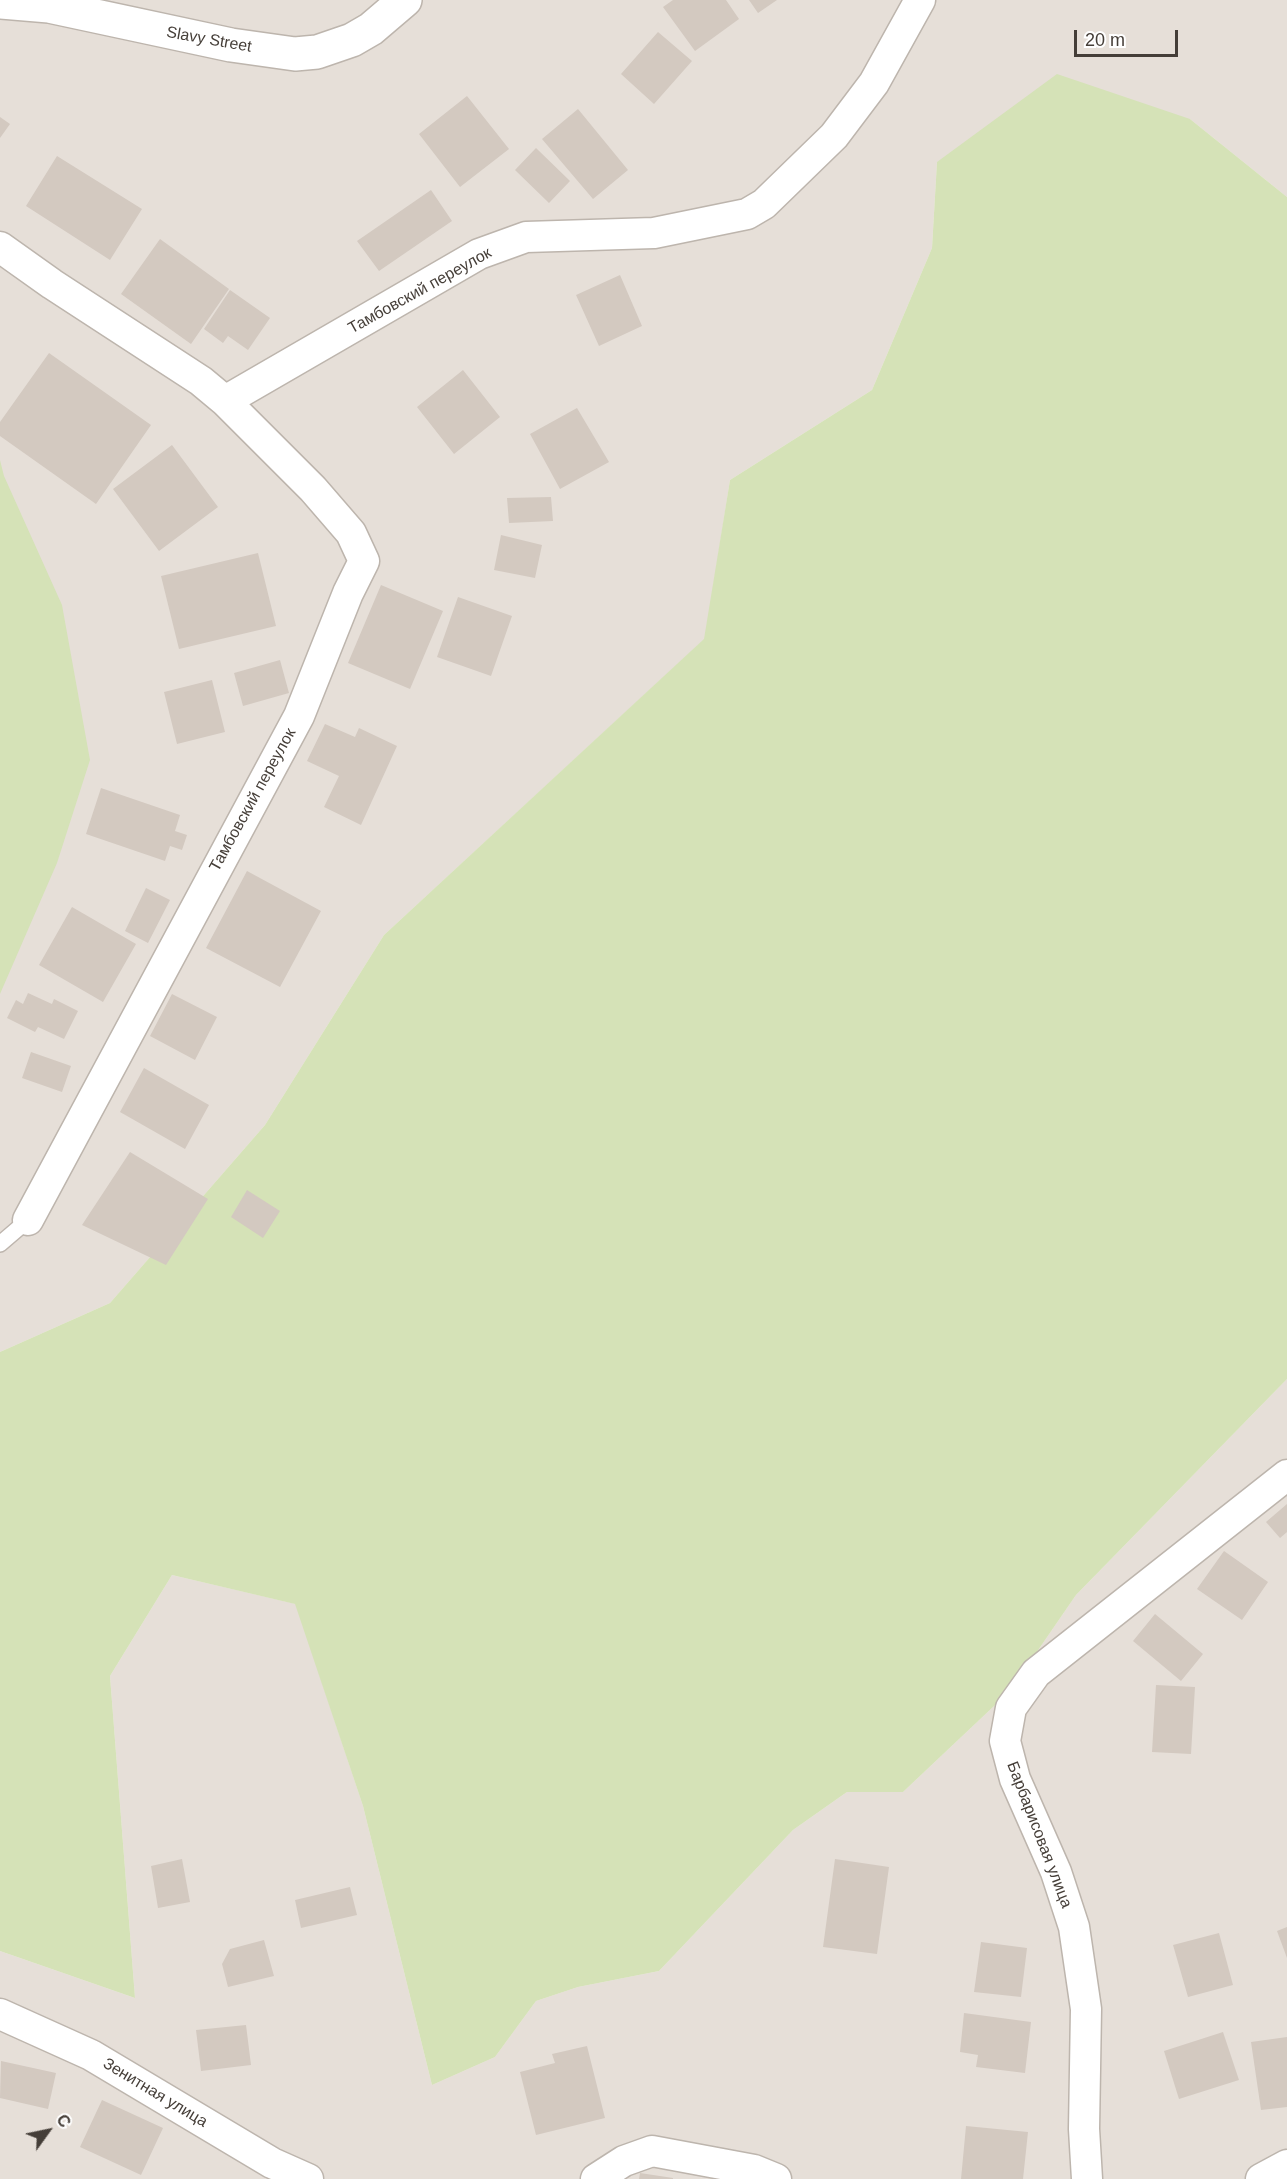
<!DOCTYPE html>
<meta charset="utf-8">
<style>
body{margin:0}
#map{position:relative;width:1287px;height:2179px;overflow:hidden;background:#f2eee9;font-family:Arial,sans-serif}
canvas{display:block}
.north{position:absolute;left:18px;top:2101px;width:60px;height:60px;-webkit-text-stroke:4px #fff;paint-order:stroke;rotate:57deg;font-size:16px;font-weight:700;line-height:24px;text-align:center;color:#453e38}
.north::after{content:'';display:block;margin:auto;width:21px;height:27px;background:#453e38;clip-path:polygon(50% 0,100% 100%,50% 72%,0 100%)}
.scale{position:absolute;left:1074px;top:30px;width:104px;height:27px;box-sizing:border-box;border:3px solid #453e38;border-top:0;padding-left:8px;font-size:18px;line-height:21px;white-space:nowrap;color:#453e38;-webkit-text-stroke:4px #fff;paint-order:stroke}
</style>
<div id="map">
<canvas width="1287" height="2179"></canvas>
<div class="north">С</div>
<div class="scale">20 m</div>
</div>
<script>
const c = document.querySelector('canvas').getContext('2d');
c.lineJoin = 'round';
function fillPath(path, color) { c.fillStyle = color; c.fill(path, 'evenodd'); }
const shape = rows => new Path2D(rows.map(r => 'M' + r).join(''));
function trace(path, color, width, dash) { c.strokeStyle = color; c.lineWidth = width; c.lineCap = dash ? 'butt' : 'round'; c.setLineDash(dash || []); c.stroke(path); }
function label(font, color, halo, rows, align = 'center') {
  c.font = font + ' Arial,sans-serif'; c.lineWidth = 4.5; c.setLineDash([]); c.textBaseline = 'middle'; c.strokeStyle = halo; c.fillStyle = color; for (const [text, x, y, turn = 0] of rows) {
    c.save(); c.translate(x, y); c.rotate((+turn || 0) * Math.PI / 180); c.textAlign = isNaN(turn) ? turn : align; if (halo) c.strokeText(text, 0, 0); c.fillText(text, 0, 0); c.restore();
  }
}
fillPath(shape([
 [0,0,1287,0,1287,197,1190,119,937,162,932,248,872,390,730,480,705,639,384,935,265,1125,110,1303,0,1352],
 [1287,1379,1287,2179,0,2179,0,1951,135,1998,110,1676,172,1575,296,1604,363,1806,432,2085,495,2057,536,2001,578,1987,659,1971,793,1830,847,1792,903,1792,1010,1691,1076,1595]
]), '#e6dfd8');
fillPath(shape([
 [1057,74,1190,119,1287,197,1287,1379,1076,1595,1010,1691,903,1792,847,1792,793,1830,659,1971,578,1987,536,2001,495,2057,432,2085,363,1806,295,1604,172,1575,110,1676,135,1998,0,1951,0,1352,110,1303,265,1125,384,935,704,639,730,480,872,390,932,248,937,162],
 [0,460,4,476,62,605,90,760,57,863,0,994]
]), '#d5e2b7');
fillPath(shape([
 [673,0,726,0,739,19,695,51,663,7],
 [749,0,777,0,758,13],
 [658,32,692,61,654,104,621,74],
 [467,96,509,149,460,187,419,134],
 [578,109,628,170,593,199,542,139],
 [0,117,10,124,0,138],
 [536,148,570,181,549,203,515,170],
 [57,156,142,209,110,260,26,206],
 [431,190,452,221,379,271,357,241],
 [160,239,229,289,191,344,121,294],
 [620,275,642,326,599,346,576,295],
 [230,290,270,318,248,350,228,336,223,343,204,329],
 [49,353,151,425,96,504,0,436,0,422],
 [463,370,500,417,454,454,417,407],
 [577,408,609,462,560,489,530,434],
 [172,445,218,507,159,551,113,489],
 [551,497,553,521,509,523,507,498],
 [501,535,542,545,535,578,494,570],
 [258,553,276,626,179,649,161,576],
 [381,585,443,611,410,689,348,663],
 [458,597,512,616,491,676,437,657],
 [280,660,289,693,243,706,234,673],
 [212,680,225,732,177,744,164,692],
 [325,724,355,737,359,728,397,746,361,825,324,807,339,776,307,761],
 [101,788,180,815,175,831,187,835,182,850,170,846,165,861,86,834],
 [247,871,321,911,280,987,206,948],
 [146,888,170,900,148,943,125,931],
 [72,907,136,944,103,1002,39,965],
 [28,993,52,1004,54,999,78,1011,64,1039,38,1027,35,1032,7,1018,16,1000,23,1004],
 [172,994,217,1017,195,1060,150,1036],
 [31,1052,71,1066,62,1092,22,1078],
 [144,1068,209,1105,185,1149,120,1112],
 [130,1152,208,1199,166,1265,82,1225],
 [247,1190,280,1211,263,1238,231,1217],
 [1287,1504,1287,1532,1280,1538,1266,1522],
 [1224,1551,1268,1582,1242,1620,1197,1589],
 [1155,1614,1203,1654,1181,1681,1133,1641],
 [1156,1685,1195,1687,1191,1754,1152,1752],
 [182,1859,190,1902,158,1908,151,1866],
 [835,1859,889,1867,877,1954,823,1947],
 [350,1887,357,1915,301,1928,295,1900],
 [1287,1927,1287,1958,1277,1931],
 [1219,1933,1233,1985,1188,1997,1173,1945],
 [264,1940,274,1976,228,1987,222,1964,230,1949],
 [981,1942,1027,1948,1021,1997,974,1992],
 [964,2013,1031,2022,1025,2073,976,2067,978,2055,960,2052],
 [246,2025,251,2065,201,2071,196,2030],
 [1223,2032,1239,2080,1179,2099,1164,2051],
 [1287,2037,1287,2107,1261,2110,1251,2042],
 [587,2046,605,2118,536,2135,520,2072,555,2063,552,2054],
 [1,2061,56,2073,48,2109,0,2098],
 [102,2100,163,2128,141,2175,80,2147],
 [966,2126,1028,2132,1023,2179,961,2179],
 [640,2173,673,2178,673,2179,639,2179]
]), '#d3c9c0');
const service = shape([
 [0,1244,28,1220]
]);
const minor = shape([
 [0,247,52,284,201,381,225,401,313,489,351,533,364,561,348,593,299,716,28,1220],
 [225,401,479,254,526,237,654,233,747,214,764,204,834,136,874,83,920,0],
 [0,2014,91,2055,272,2163,308,2179],
 [596,2179,624,2161,652,2151,754,2170,776,2179],
 [1087,2179,1084,2129,1086,2009,1074,1927,1056,1872,1015,1779,1005,1741,1011,1708,1036,1673,1287,1475],
 [1261,2179,1287,2165]
]);
const tertiary = shape([
 [0,2,49,6,231,45,295,54,317,52,352,40,371,29,405,0]
]);
trace(service, '#bdb5ad', 18);
trace(minor, '#bdb5ad', 33);
trace(tertiary, '#bdb5ad', 36);
trace(service, '#fff', 15);
trace(minor, '#fff', 30);
trace(tertiary, '#fff', 33);
label('16px', '#453e38', '#fff', [
 ["Slavy Street",209,40,10],
 ["Тамбовский переулок",420,291,-29],
 ["Тамбовский переулок",253,800,-61],
 ["Барбарисовая улица",1039,1835,69],
 ["Зенитная улица",155,2093,31]
]);
</script>
